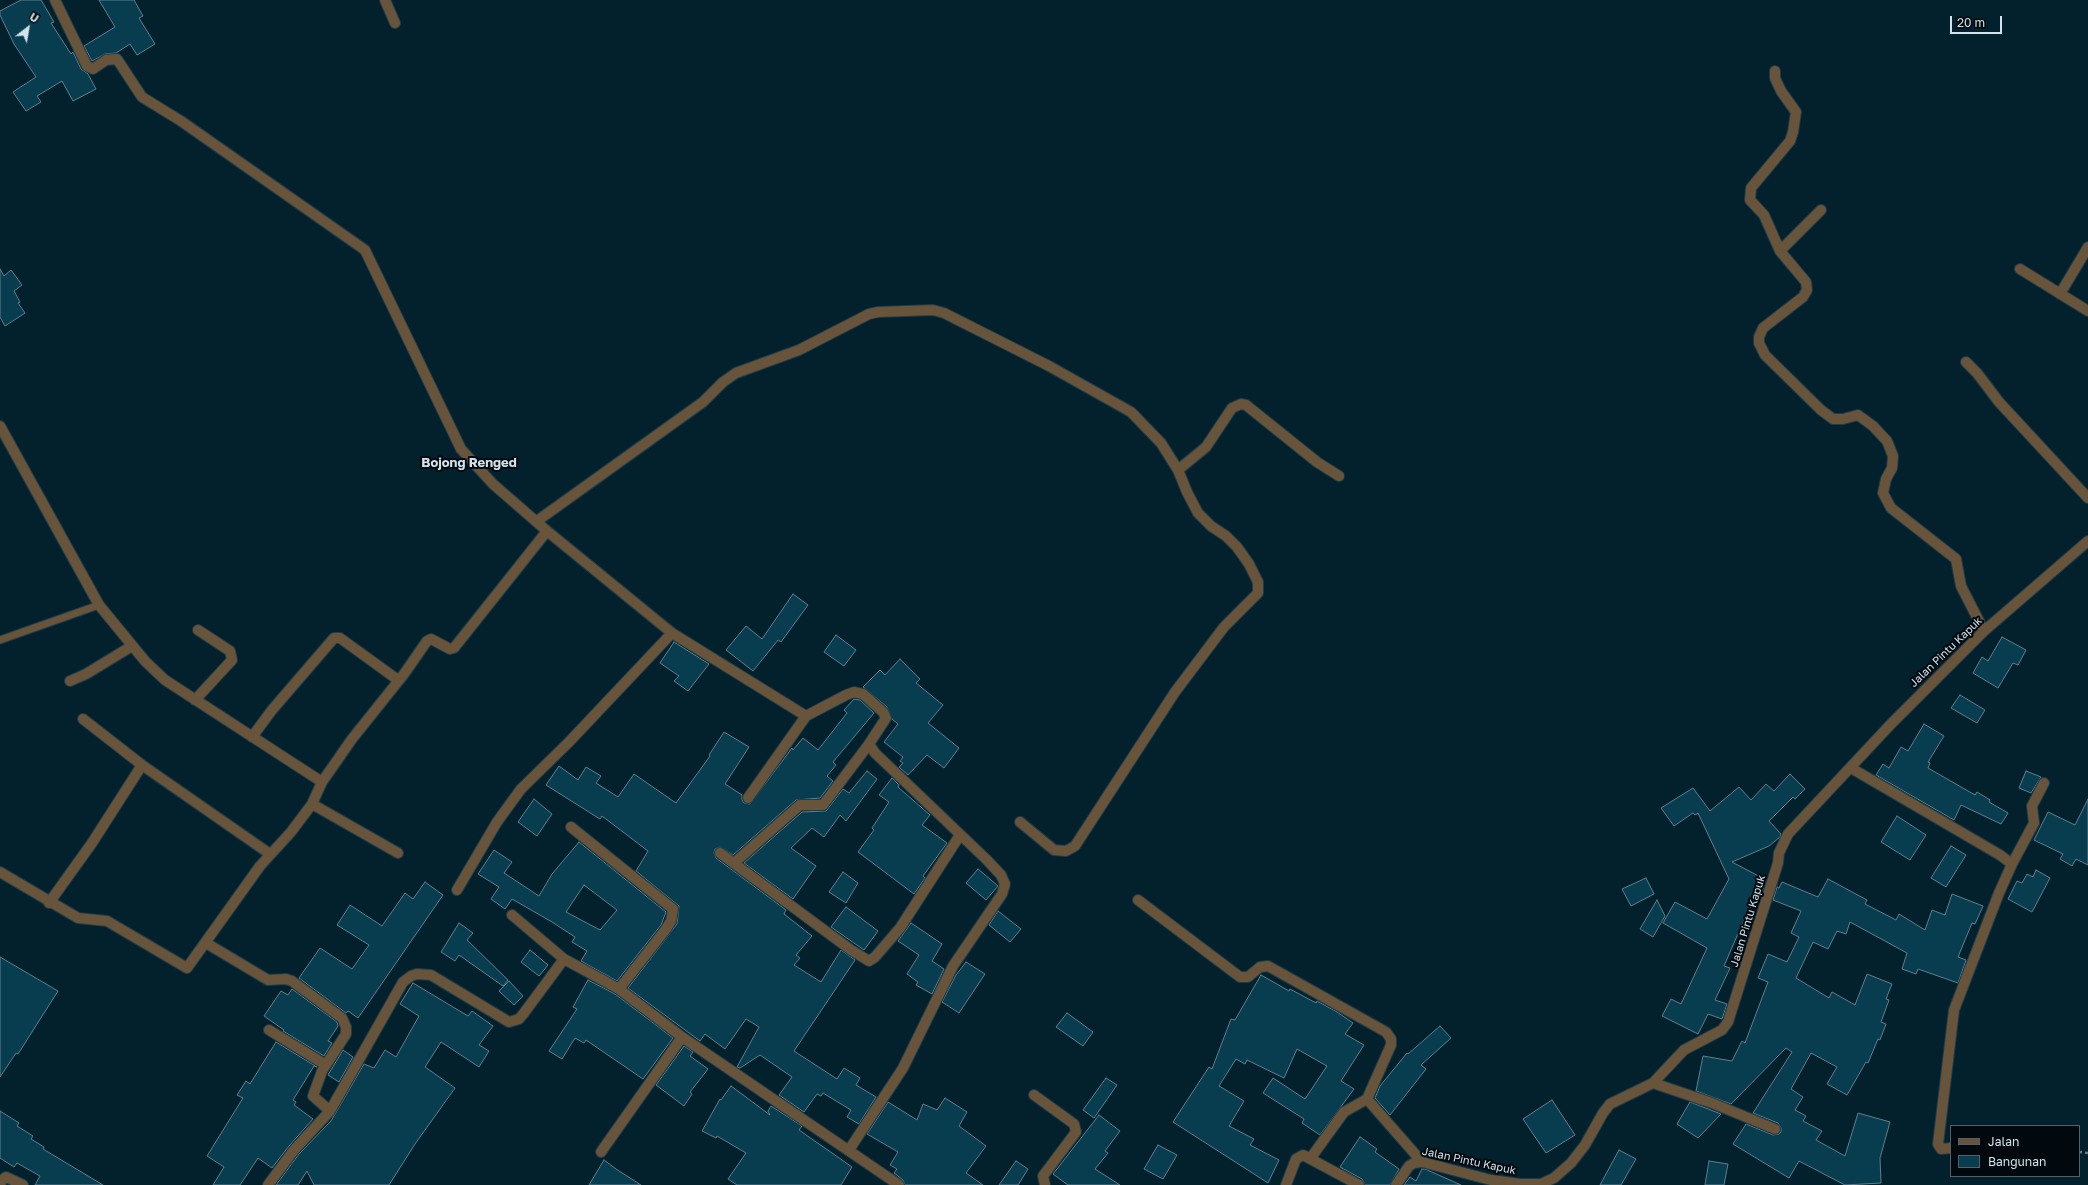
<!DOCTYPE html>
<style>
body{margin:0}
#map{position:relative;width:2088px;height:1185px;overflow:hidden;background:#02212d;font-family:"Golos Text",sans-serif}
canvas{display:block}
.legend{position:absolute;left:1950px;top:1125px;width:130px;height:52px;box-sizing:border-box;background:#01090e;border:1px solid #556066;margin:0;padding:5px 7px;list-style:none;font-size:12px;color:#d2e3eb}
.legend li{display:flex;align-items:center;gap:8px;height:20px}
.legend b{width:20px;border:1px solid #556066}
.north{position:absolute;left:8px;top:8px;width:40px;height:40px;-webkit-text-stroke:3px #01090e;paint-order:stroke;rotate:31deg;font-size:11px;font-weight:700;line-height:16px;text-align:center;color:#d2e3eb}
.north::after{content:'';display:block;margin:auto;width:14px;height:18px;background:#d2e3eb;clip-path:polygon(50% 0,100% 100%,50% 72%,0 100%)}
.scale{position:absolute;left:1950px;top:16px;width:52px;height:18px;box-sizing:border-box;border:2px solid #d2e3eb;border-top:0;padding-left:5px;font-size:12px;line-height:14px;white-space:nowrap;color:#d2e3eb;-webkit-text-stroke:3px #01090e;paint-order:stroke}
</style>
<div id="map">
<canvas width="2088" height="1185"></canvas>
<ul class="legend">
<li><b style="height:5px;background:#67543b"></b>Jalan</li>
<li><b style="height:11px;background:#083d50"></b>Bangunan</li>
</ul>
<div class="north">U</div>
<div class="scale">20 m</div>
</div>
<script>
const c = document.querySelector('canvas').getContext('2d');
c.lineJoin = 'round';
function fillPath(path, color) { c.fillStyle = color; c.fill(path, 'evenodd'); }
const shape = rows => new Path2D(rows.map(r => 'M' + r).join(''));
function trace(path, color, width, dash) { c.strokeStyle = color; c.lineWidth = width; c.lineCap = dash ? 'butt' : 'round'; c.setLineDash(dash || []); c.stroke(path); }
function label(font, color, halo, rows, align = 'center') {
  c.font = font + ' "Golos Text",sans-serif'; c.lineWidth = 4; c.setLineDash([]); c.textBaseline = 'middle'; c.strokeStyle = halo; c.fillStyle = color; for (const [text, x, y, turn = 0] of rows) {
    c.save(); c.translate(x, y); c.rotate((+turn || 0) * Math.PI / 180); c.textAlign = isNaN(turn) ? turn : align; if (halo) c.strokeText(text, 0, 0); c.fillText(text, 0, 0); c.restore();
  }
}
const building = shape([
 [21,0,41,0,54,22,51,23,71,54,73,52,81,69,88,74,96,89,73,101,62,81,37,96,41,102,26,111,13,92,36,77,14,44,0,15,0,11,21,0],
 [99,0,134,0,143,16,139,18,155,44,137,55,130,44,116,53,105,54,92,61,84,46,115,27,99,0],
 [0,269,4,276,11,270,22,285,14,291,20,302,18,303,25,313,5,326,0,317,0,269],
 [793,594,808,605,781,642,778,640,753,671,726,650,746,626,762,639,793,594],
 [836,635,856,650,844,666,824,652,836,635],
 [2002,637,2026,650,2018,665,2013,663,1998,688,1973,673,1982,657,1988,661,2002,637],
 [674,642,709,664,688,691,674,681,679,676,660,663,674,642],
 [900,659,920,679,916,683,943,705,928,723,959,748,944,768,927,755,908,775,899,767,903,763,900,761,903,757,884,742,898,724,892,719,887,707,863,687,880,670,885,675,900,659],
 [1960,695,1985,710,1977,723,1951,708,1960,695],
 [854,699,860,700,874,713,833,762,836,765,827,776,833,781,820,798,796,800,733,855,720,847,715,849,714,853,716,858,786,910,784,914,812,936,796,955,800,958,794,965,821,982,841,950,855,960,794,1051,837,1079,844,1068,860,1078,856,1085,876,1097,859,1124,847,1117,851,1110,823,1093,821,1096,817,1094,804,1112,779,1095,792,1077,760,1055,740,1068,737,1067,759,1027,746,1019,725,1049,705,1034,700,1041,628,988,677,924,679,906,636,871,648,851,602,816,600,819,546,785,559,766,578,780,586,767,601,776,596,783,618,797,634,774,676,803,710,756,709,755,724,732,749,747,725,784,742,795,742,800,744,803,750,804,792,748,793,750,803,738,818,750,847,713,844,710,854,699],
 [1924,724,1944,736,1928,762,1930,763,1928,768,1975,795,1977,792,1990,800,1989,802,2008,813,2001,824,1961,805,1954,820,1876,775,1883,764,1889,768,1901,747,1908,751,1924,724],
 [867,771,877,779,846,821,840,815,824,837,812,828,791,848,816,866,793,899,744,863,802,812,826,811,843,789,849,793,867,771],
 [2026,771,2041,777,2031,793,2019,788,2026,771],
 [1790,774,1805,789,1795,799,1793,797,1769,821,1781,834,1780,837,1769,846,1732,862,1766,880,1760,898,1756,896,1740,929,1724,966,1730,968,1715,1000,1727,1004,1722,1019,1708,1014,1698,1034,1662,1016,1671,999,1681,1004,1707,948,1663,923,1675,902,1707,919,1729,879,1698,813,1695,815,1693,813,1674,826,1661,808,1693,788,1710,811,1739,787,1751,800,1766,784,1774,791,1790,774],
 [892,778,899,785,898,787,930,815,922,825,947,843,923,876,925,878,914,894,858,852,874,830,872,828,889,802,879,795,892,778],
 [534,799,552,814,537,836,518,822,534,799],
 [2088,799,2088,865,2076,859,2072,866,2060,859,2063,854,2034,840,2048,812,2075,825,2088,799],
 [1897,816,1926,835,1910,860,1881,842,1897,816],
 [579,842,666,912,661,925,617,981,581,961,587,951,572,942,575,937,552,922,512,899,505,909,491,899,499,887,478,874,494,850,512,862,504,873,539,896,552,874,579,842],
 [584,885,617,910,600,930,566,912,584,885],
 [1951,846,1966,855,1946,887,1931,878,1951,846],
 [978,869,998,886,986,900,966,883,978,869],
 [2036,870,2050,878,2032,912,2008,899,2017,881,2022,883,2027,874,2033,877,2036,870],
 [843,872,858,883,846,903,829,892,843,872],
 [1646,878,1654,894,1631,906,1622,889,1646,878],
 [1828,879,1867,900,1865,904,1896,920,1899,914,1925,930,1932,910,1945,915,1952,894,1983,906,1975,924,1972,923,1958,957,1966,960,1958,983,1918,969,1916,974,1902,969,1907,953,1850,922,1846,934,1837,931,1828,949,1813,942,1796,978,1829,998,1832,992,1855,1005,1867,974,1892,984,1886,999,1889,1000,1881,1022,1886,1024,1880,1040,1878,1039,1868,1063,1866,1062,1847,1095,1827,1084,1837,1067,1811,1053,1791,1089,1803,1097,1795,1110,1806,1116,1803,1121,1822,1131,1816,1140,1845,1156,1858,1113,1890,1122,1880,1158,1881,1183,1845,1185,1799,1161,1789,1178,1733,1144,1746,1124,1773,1135,1779,1134,1781,1132,1781,1128,1778,1123,1753,1113,1792,1052,1786,1048,1731,1104,1696,1091,1703,1056,1732,1061,1742,1041,1745,1043,1768,982,1758,978,1768,954,1787,962,1799,937,1791,933,1801,911,1773,900,1777,887,1779,888,1782,882,1818,897,1828,879],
 [425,882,443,895,358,1018,348,1011,346,1013,299,978,320,948,352,969,369,945,337,925,350,905,382,926,405,893,413,899,425,882],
 [1657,900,1665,916,1653,937,1640,929,1657,900],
 [846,907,878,931,864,950,831,927,846,907],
 [998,911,1021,929,1010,942,989,925,998,911],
 [459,923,473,933,467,940,508,980,503,986,459,955,455,961,441,952,459,923],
 [911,923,942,944,932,961,944,969,932,994,916,985,918,982,907,974,919,955,898,941,911,923],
 [530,950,548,965,539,976,521,962,530,950],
 [0,957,58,991,18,1054,16,1053,0,1077,0,957],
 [966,962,985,974,959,1013,942,1002,956,975,966,962],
 [1261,975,1289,991,1290,989,1316,1003,1317,1001,1337,1012,1353,1023,1345,1034,1364,1045,1341,1081,1354,1089,1320,1135,1302,1123,1304,1119,1263,1093,1273,1078,1305,1099,1327,1066,1297,1049,1284,1078,1247,1060,1245,1064,1236,1059,1219,1086,1244,1101,1229,1126,1254,1139,1250,1145,1279,1160,1268,1183,1173,1122,1209,1067,1212,1069,1231,1019,1235,1020,1261,975],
 [588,980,615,994,673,1038,643,1079,586,1040,584,1043,575,1038,562,1059,549,1051,577,1009,573,1007,588,980],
 [509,981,523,996,514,1005,499,991,509,981],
 [413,983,468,1016,472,1011,493,1026,479,1045,489,1051,479,1067,441,1042,425,1067,455,1088,415,1144,389,1185,314,1185,307,1171,298,1185,276,1185,299,1154,331,1121,364,1064,374,1068,385,1050,396,1057,419,1016,400,1004,413,983],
 [292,989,337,1022,338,1026,328,1041,332,1043,324,1056,283,1031,284,1030,264,1016,281,991,288,995,292,989],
 [1067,1013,1093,1032,1083,1046,1056,1027,1067,1013],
 [1440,1026,1451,1038,1421,1065,1426,1069,1390,1115,1375,1098,1380,1086,1407,1053,1408,1054,1440,1026],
 [276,1042,317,1067,314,1066,293,1100,296,1102,294,1105,313,1119,289,1146,272,1168,258,1158,240,1185,213,1185,224,1167,207,1156,243,1098,237,1095,246,1081,250,1084,276,1042],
 [684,1046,693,1052,690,1056,708,1069,690,1092,692,1094,684,1106,656,1085,684,1046],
 [343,1050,353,1057,339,1082,328,1075,343,1050],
 [1106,1078,1117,1085,1094,1118,1083,1110,1106,1078],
 [731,1086,770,1115,768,1111,771,1106,802,1126,799,1130,852,1167,841,1185,737,1185,728,1179,746,1153,717,1136,716,1138,702,1131,720,1099,721,1100,731,1086],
 [945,1098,967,1112,959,1126,986,1146,966,1173,983,1185,905,1185,903,1180,894,1173,897,1169,890,1165,898,1152,867,1134,888,1102,917,1120,923,1104,937,1110,945,1098],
 [1552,1100,1575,1135,1546,1153,1523,1119,1552,1100],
 [1690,1102,1721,1114,1698,1138,1677,1124,1690,1102],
 [0,1111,19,1123,17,1126,33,1136,31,1139,44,1147,43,1149,103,1185,35,1185,40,1176,17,1163,14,1167,0,1158,0,1111],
 [1099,1115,1120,1131,1105,1151,1108,1153,1095,1169,1120,1185,1068,1185,1053,1174,1099,1115],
 [1360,1137,1377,1149,1375,1152,1399,1169,1390,1185,1365,1185,1362,1179,1340,1167,1360,1137],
 [1158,1145,1177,1155,1163,1179,1144,1169,1158,1145],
 [1619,1150,1636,1159,1621,1185,1600,1185,1619,1150],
 [604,1160,616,1169,641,1185,589,1185,604,1160],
 [1016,1161,1028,1169,1018,1185,999,1185,1016,1161],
 [1709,1161,1728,1164,1724,1185,1705,1185,1709,1161],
 [1422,1169,1425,1169,1461,1185,1404,1185,1410,1177,1416,1181,1422,1169]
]);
fillPath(building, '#083d50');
trace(building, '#607f8d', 1);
const lane = shape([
 [0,640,99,605]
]);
const street = shape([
 [55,0,87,66,93,69,106,60,117,59,142,97,181,121,365,250,461,449,493,484,547,531,672,633,806,716],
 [385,0,395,23],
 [1775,71,1775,78,1781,91,1796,112,1793,132,1790,141,1751,188,1750,200,1764,215,1780,251,1806,282,1807,290,1803,297,1763,328,1759,337,1759,343,1765,355,1821,410,1833,419,1843,419,1858,415,1873,426,1887,441,1893,456,1892,468,1886,479,1883,493,1891,508,1956,559,1961,586,1984,631],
 [1780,251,1821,210],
 [2020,269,2088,311],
 [2060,294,2088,247],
 [1966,362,1977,373,1999,402,2088,498],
 [0,426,99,605,145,661,165,680,322,782],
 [1178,470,1206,447,1232,408,1241,404,1246,405,1317,462,1339,476],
 [537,521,703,402,723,382,736,373,799,350,869,314,878,312,933,310,944,313,1049,366,1131,412,1161,443,1178,470,1187,492,1198,513,1211,526,1226,536,1237,547,1249,564,1258,582,1258,593,1224,627,1175,692,1075,846,1066,851,1054,850,1020,822],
 [70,681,86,674,132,646],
 [195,700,232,660,230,651,198,630],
 [83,719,142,765,270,854],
 [252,737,272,710,334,638,340,638,398,680],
 [1851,768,2000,855,2012,864,1999,893,1954,1010,1938,1144,1941,1149,1951,1148],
 [748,798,806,716,846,695,854,692,863,694,883,712,886,718,869,744,875,753,987,860,1001,875,1005,884,1002,894,953,966,903,1068,849,1150],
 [312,804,398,853],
 [571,827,673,909,671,921,666,929,619,989],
 [720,853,851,950,869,961,875,957,900,928,960,835],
 [734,863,800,805,823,805,869,744],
 [2012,864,2034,823,2032,806,2044,783],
 [0,872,78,918,107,921,187,968,260,866,291,832,312,804,322,782,352,739,404,674,427,641,431,639,450,649,454,648,547,531],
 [457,890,497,822,521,789,569,742,672,633],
 [1138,900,1240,977,1248,977,1260,967,1268,966,1386,1032,1391,1039,1391,1045,1367,1099,1344,1112,1310,1159],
 [49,903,92,843,142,765],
 [512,915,564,959,619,989,682,1037,899,1185],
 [206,943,268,980,286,979,292,981,342,1018,346,1027,346,1034,322,1071,313,1096,330,1111,294,1150,268,1185],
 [269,1030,326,1065],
 [1653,1083,1712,1103,1775,1129],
 [1034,1095,1074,1124,1076,1132,1043,1176,1045,1185],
 [1367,1099,1422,1162],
 [330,1111,403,982,411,976,417,974,431,975,509,1022,519,1019,524,1013,564,959],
 [601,1152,682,1037],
 [0,1185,2,1180,6,1177,23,1185],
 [1286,1185,1296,1159,1303,1155,1359,1185],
 [1396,1185,1409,1166,1414,1163,1422,1162,1491,1180,1520,1184,1541,1184,1554,1178,1571,1163,1585,1145,1603,1113,1610,1104,1653,1083,1684,1050,1722,1030,1728,1022,1778,863,1779,853,1788,834,1891,724,1984,631,2088,541]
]);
trace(lane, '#1f3c48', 9);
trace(street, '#1f3c48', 12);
trace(shape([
 [2079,1152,2088,1153]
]), '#627b85', 2.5, [3, 3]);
trace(lane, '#67543b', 7);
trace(street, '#67543b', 10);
label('11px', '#d2e3eb', '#01090e', [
 ["Jalan Pintu Kapuk",1946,652,-44],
 ["Jalan Pintu Kapuk",1748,921,-73],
 ["Jalan Pintu Kapuk",1469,1161,12]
]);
label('bold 13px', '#d2e3eb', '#01090e', [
 ["Bojong Renged",469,463]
]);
</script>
